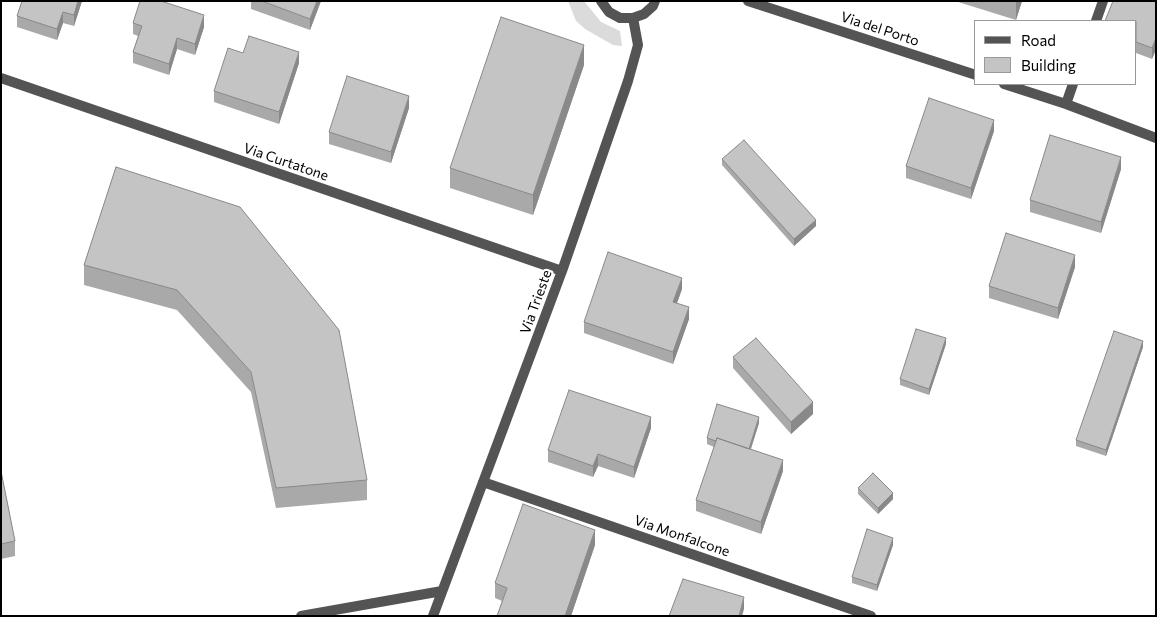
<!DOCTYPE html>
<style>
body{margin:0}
#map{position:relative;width:1157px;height:617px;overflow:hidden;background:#fff;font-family:Commissioner,sans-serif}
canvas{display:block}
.frame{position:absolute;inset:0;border:2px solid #000;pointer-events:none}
.legend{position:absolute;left:974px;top:20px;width:162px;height:65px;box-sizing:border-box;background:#fff;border:1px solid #999;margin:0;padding:6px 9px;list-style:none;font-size:15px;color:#000}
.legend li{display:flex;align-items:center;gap:10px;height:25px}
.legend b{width:25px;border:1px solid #999}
</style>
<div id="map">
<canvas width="1157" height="617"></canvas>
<div class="frame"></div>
<ul class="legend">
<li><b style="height:6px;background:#545454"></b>Road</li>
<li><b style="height:14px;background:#c4c4c4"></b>Building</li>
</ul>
</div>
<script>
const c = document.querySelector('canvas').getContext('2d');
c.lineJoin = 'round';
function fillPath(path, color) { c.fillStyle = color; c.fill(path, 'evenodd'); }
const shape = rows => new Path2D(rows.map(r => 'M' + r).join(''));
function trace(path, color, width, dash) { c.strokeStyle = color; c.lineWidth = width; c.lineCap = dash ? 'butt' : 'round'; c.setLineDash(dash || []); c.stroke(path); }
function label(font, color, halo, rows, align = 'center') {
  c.font = font + ' Commissioner,sans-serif'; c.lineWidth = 4.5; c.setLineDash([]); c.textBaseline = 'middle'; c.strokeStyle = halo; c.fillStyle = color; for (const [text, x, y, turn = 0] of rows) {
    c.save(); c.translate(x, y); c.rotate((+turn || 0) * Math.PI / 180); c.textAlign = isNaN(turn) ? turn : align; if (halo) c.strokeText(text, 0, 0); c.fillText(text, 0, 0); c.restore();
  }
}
fillPath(shape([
 [568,1,584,1,601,22,620,31,622,46,613,45,585,29,576,21]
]), '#dbdbdb');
trace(shape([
 [601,1,609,12,620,18,633,18,644,14,653,6,655,1],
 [748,1,976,75],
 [1096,21,1103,1],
 [1,78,562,271],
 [1004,84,1066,104,1156,138],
 [1066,104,1073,84],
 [483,482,871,616],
 [301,616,442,591],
 [433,616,562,271,628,81,638,45,633,18]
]), '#545454', 10);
fillPath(shape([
 [82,1,74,26,63,23,57,40,17,27,17,16],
 [251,1,321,1,310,30,251,9],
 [955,1,1022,1,1016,20],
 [1156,1,1152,59,1136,53,1136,21],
 [133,23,204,27,195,55,177,49,169,75,133,63,133,52,138,36,133,34],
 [243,53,299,63,279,124,214,102,214,91],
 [584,65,533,215,450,188,450,168],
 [409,108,391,163,329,144,329,132],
 [994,131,971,199,906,178,906,166],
 [722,159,816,226,794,246,722,165],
 [116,167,367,480,367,500,276,508,251,392,177,310,84,285,84,265],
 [1121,169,1101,233,1030,212,1030,200],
 [1075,267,1058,319,989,298,989,286],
 [682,289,677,303,689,319,673,364,584,333,584,322],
 [946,344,929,395,900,385,900,379],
 [1143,347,1106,456,1076,446,1076,440],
 [733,357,813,414,791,434,733,368],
 [759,423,751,449,783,471,761,534,696,511,696,500,714,447,707,444,707,438],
 [651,428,634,478,598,466,593,477,548,462,548,450],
 [1,471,15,541,15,556,1,559],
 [858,488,893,499,878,514,858,494],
 [595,545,571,616,497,616,502,601,495,598,495,583],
 [893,545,877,591,852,583,852,577]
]), '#a9a9a9');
fillPath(shape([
 [78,1,82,1,74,26,74,15],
 [317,1,321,1,310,30,310,19],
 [1016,1,1022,1,1016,20],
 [63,12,63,23,57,40,57,29],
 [204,15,204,27,195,55,195,44],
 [177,38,177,49,169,75,169,64],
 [1156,38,1156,50,1152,59,1152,48],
 [584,45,584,65,533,215,533,195],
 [299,52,299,63,279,124,279,112],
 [409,96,409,108,391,163,391,152],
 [994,120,994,131,971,199,971,188],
 [1121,157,1121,169,1101,233,1101,222],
 [816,220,816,226,794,246,794,239],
 [1075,255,1075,267,1058,319,1058,308],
 [682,278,682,289,673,314,673,302],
 [689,307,689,319,673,364,673,352],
 [946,338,946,344,929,395,929,389],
 [1143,341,1143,347,1106,456,1106,450],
 [813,402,813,414,791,434,791,422],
 [651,417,651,428,634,478,634,467],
 [759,417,759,423,748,457,748,451],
 [598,454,598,466,593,477,593,466],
 [783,460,783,471,761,534,761,522],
 [893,493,893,499,878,514,878,508],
 [595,530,595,545,571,616,565,616],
 [893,538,893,545,877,591,877,585],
 [744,597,744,609,742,616,739,616]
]), '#898989');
const building = shape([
 [22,1,78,1,74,15,63,12,57,29,17,16,22,1],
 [140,1,161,1,204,15,195,44,177,38,169,64,133,52,142,26,133,23,140,1],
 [262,1,317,1,310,19,262,1],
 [1113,1,1156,1,1156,38,1152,48,1136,42,1136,21,1105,21,1113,1],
 [501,17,584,45,533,195,450,168,501,17],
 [249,36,299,52,279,112,214,91,228,48,243,53,249,36],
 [347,76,409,96,391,152,329,132,347,76],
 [929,98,994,120,971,188,906,166,929,98],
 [1050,135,1121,157,1101,222,1030,200,1050,135],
 [744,140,816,220,794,239,722,159,744,140],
 [116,167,240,207,339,330,367,480,276,488,251,372,177,290,84,265,116,167],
 [1006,233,1075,255,1058,308,989,286,1006,233],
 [608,252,682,278,673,302,689,307,673,352,584,322,608,252],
 [916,329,946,338,929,389,900,379,916,329],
 [1114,331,1143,341,1106,450,1076,440,1114,331],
 [756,338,813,402,791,422,733,357,756,338],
 [569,390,651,417,634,467,598,454,593,466,548,450,569,390],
 [717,404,759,417,749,449,717,438,716,441,707,438,717,404],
 [717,438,783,460,761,522,696,500,717,438],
 [1,471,15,541,1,544,1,471],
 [873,473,893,493,878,508,858,488,873,473],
 [523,504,595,530,565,616,497,616,507,588,495,583,523,504],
 [867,529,893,538,877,585,852,577,867,529],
 [683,579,744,597,739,616,669,616,683,579]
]);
fillPath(building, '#c4c4c4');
trace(building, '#898989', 1);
label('14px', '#000', '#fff', [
 ["Via del Porto",880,29,18],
 ["Via Curtatone",286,162,19],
 ["Via Trieste",536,302,-70],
 ["Via Monfalcone",682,536,19]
]);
</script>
